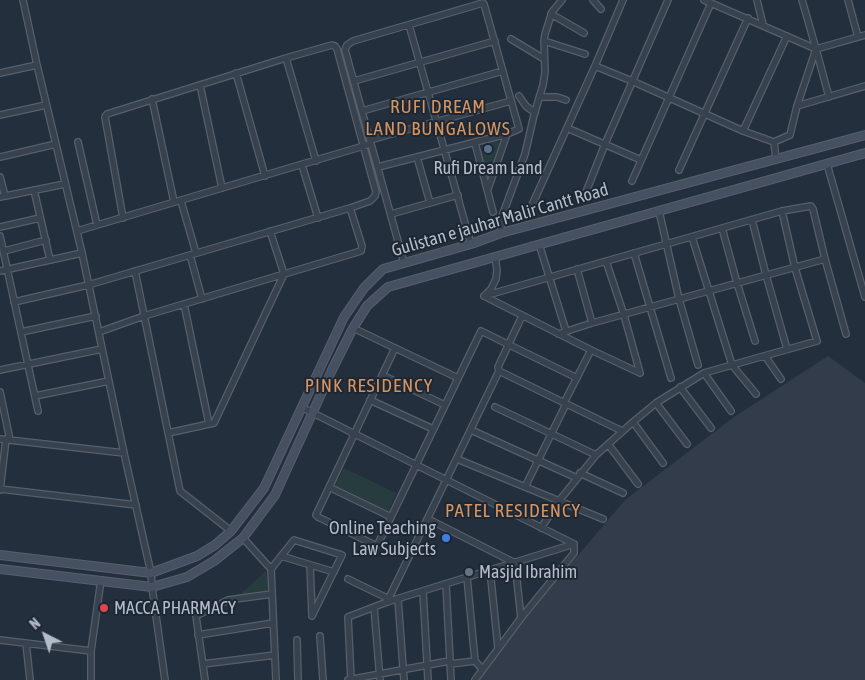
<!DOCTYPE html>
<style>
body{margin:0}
#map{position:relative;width:865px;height:680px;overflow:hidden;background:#242f3e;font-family:"Asap Condensed",sans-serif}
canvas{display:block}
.north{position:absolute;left:20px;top:610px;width:50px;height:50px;-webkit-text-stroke:4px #1d2633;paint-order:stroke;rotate:319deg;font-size:14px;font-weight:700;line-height:20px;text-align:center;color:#b4bcc9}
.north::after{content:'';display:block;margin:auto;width:18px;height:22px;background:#b4bcc9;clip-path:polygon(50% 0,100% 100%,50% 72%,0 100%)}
</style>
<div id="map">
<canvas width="865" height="680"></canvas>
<div class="north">N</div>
</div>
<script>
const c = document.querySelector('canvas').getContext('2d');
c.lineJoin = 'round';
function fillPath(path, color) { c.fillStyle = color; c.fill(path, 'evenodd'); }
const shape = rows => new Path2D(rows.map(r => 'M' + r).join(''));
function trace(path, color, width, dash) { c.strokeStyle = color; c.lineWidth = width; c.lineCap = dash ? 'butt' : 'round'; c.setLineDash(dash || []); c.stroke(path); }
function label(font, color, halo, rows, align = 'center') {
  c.font = font + ' "Asap Condensed",sans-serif'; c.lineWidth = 4; c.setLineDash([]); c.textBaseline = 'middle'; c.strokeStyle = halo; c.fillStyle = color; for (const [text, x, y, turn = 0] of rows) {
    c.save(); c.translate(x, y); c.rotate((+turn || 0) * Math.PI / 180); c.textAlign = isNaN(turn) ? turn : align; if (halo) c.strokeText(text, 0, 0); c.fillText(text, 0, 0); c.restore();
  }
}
fillPath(shape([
 [828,356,865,383,865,680,477,680,512,633,625,500,734,417]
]), '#323c4b');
fillPath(shape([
 [496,140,500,144,489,175,486,175,479,149,483,144],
 [344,468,396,493,387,515,332,491],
 [266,571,268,593,237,597,254,582]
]), '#263c3f');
const minor = shape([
 [23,0,37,65,82,253,124,453,151,573,152,587,165,680],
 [593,0,601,9],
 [704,0,816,49,865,35],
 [757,0,763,25],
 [848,0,858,37],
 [551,14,584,33],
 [409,25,471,244],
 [511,39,544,59],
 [544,41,585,54],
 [816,49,829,97],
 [286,58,316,161],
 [595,66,632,81,743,131,774,142,776,159],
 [0,73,37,65],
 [236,73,265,176],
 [354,81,495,41],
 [200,85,222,188],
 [519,96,526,106,535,113],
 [540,97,557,97,566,100],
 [152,99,174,202],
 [797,106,865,86],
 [362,111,503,71],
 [0,115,46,105],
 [567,128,641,160],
 [743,131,787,36],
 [370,140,511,101],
 [78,142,97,225],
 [774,142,790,135,797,106,816,49,802,0],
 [475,143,493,212],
 [0,157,56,144],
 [417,157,430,203],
 [827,164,865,297],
 [302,165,318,218],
 [378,167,507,134,519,129,484,4,483,3,353,41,347,45,345,50,404,263],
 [679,170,748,18],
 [0,177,5,196],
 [632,181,711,3],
 [488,189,507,134],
 [34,190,50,260],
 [586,192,605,144,668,0],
 [0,197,65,184],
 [181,201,196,253],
 [532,205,595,66,623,0],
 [659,211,679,299,698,365],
 [391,214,458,195],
 [752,220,766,275,787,349],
 [0,227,40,218],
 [722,228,737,283,755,341],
 [77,231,367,145],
 [501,233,501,219,525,154,534,115,543,85,545,72,544,41,545,34,552,12,562,0],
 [0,236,38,411],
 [692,237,732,365,756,394],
 [539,244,566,331],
 [4,251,46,240],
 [634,253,671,378],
 [190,255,202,299],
 [606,261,624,315,640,373],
 [577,269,592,323],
 [0,271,82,253],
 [135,271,180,491,231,531],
 [485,295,491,289,496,279,497,270,495,257],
 [484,296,782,211,811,206,813,209,825,259,846,334],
 [484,296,591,350,640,373],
 [14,302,88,285,350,208,370,201,375,196,376,192,337,49,335,46,332,45,286,58,107,114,105,117,123,218],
 [184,304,209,424],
 [353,328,458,378],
 [21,332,96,316],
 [99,332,144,316,361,251,362,246,350,208],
 [558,334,592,323,825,259],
 [395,348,316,515,318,517,377,546,481,331,577,378],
 [765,356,781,379],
 [0,370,102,349],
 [499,371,622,431],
 [704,373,731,411],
 [382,375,445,405],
 [680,387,711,428],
 [0,392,10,440],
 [35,396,109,381],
 [370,400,433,429],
 [564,403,591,350],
 [656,403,687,444],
 [301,407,574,544],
 [495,407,596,455],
 [633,422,663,463],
 [471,430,577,478],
 [168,433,214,423,284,274,270,231],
 [0,439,124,453],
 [608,444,638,484],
 [457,459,603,519],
 [580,473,623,493],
 [329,487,391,517],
 [525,487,566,404],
 [0,489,136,505],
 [0,490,6,439],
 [428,519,515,563,521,618],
 [541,528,559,501,596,455,633,422,656,403,704,373,817,341,795,268,782,211],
 [243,538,271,569,276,680],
 [281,556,334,572],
 [310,565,312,614],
 [271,569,294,540,342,555,312,616],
 [490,570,498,648],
 [467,577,475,661,482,669],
 [348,579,389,599],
 [446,584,451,680],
 [423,591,428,680],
 [398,599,404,680],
 [387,602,499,371,498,367,522,316],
 [374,607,380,680],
 [198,635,273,623],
 [320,636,323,680],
 [0,640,91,651],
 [297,640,298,680],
 [26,643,30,680],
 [203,664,275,655],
 [450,664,475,661],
 [91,680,91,651,101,580],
 [205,680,196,616,228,600,272,594],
 [348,680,449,661],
 [351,680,348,617,387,602,574,544],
 [475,680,521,618,574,553,574,544]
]);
const secondary = shape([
 [0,555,151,573,197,556,215,545,231,531,264,488,344,317,364,288,383,269,471,244,501,233,865,135],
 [0,569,152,587,187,577,214,561,243,538,275,495,332,370,353,328,367,306,388,287,865,153]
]);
trace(minor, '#565f6c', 8);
trace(secondary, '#565f6c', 10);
trace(minor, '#38414e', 5.5);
trace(secondary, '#465061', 8);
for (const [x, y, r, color] of [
 [488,149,5,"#5c6f8a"],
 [446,538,5,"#3f7fe0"],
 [469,572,5,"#6b7280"],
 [104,608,5,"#e0444e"]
]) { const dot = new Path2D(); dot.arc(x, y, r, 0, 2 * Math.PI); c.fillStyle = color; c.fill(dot); trace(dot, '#1d2633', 2); }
label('18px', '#b4bcc9', '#1d2633', [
 ["Rufi Dream Land",488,168,"center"],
 ["Online Teaching",436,528,"right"],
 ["Law Subjects",436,549,"right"],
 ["Masjid Ibrahim",479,572],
 ["MACCA PHARMACY",114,608]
], 'left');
label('18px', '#b4bcc9', '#1d2633', [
 ["Gulistan e jauhar Malir Cantt Road",500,220,-16]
]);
c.letterSpacing = '1px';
label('19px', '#d59563', '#1d2633', [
 ["RUFI DREAM",438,107],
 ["LAND BUNGALOWS",438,129],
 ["PINK RESIDENCY",369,386],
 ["PATEL RESIDENCY",513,511]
]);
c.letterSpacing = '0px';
</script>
